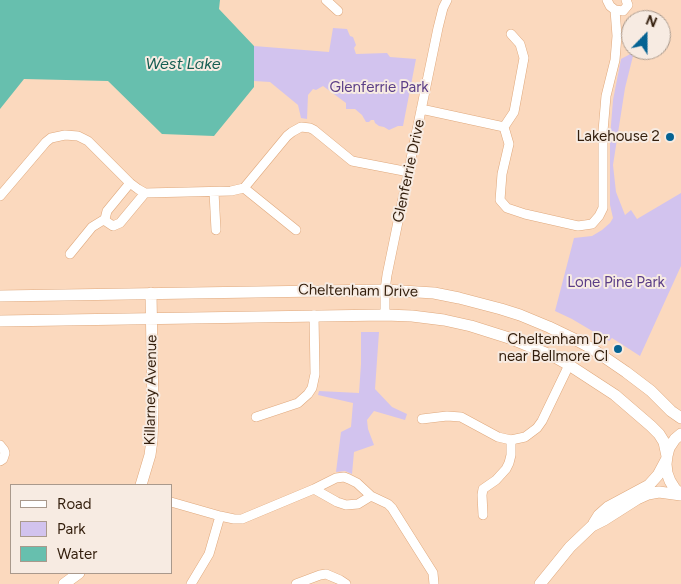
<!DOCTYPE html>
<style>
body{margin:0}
#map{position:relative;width:681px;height:584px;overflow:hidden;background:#fbd9be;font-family:Figtree,sans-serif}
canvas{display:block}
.legend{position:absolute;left:10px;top:484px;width:162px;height:90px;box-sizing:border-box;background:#f7ebe2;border:1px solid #a9998c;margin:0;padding:6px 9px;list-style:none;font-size:15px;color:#331e0c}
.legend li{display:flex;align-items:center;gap:10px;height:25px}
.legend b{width:25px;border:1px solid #a9998c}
.north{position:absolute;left:621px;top:10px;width:50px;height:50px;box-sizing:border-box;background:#f7ebe2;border:1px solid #a9998c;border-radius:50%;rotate:22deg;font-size:14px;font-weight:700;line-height:20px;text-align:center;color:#331e0c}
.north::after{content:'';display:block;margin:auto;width:18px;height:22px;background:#056393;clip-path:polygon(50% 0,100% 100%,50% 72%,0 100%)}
</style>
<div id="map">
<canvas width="681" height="584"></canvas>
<ul class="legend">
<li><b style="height:6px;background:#fff"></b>Road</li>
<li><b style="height:14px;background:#d2c3ee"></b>Park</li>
<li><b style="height:14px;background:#67bfae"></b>Water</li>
</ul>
<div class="north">N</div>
</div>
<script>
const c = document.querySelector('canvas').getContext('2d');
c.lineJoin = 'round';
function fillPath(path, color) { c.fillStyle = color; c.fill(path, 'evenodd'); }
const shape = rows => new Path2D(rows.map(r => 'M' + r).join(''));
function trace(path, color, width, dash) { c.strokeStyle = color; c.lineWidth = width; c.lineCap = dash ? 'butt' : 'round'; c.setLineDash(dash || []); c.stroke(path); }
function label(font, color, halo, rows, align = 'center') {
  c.font = font + ' Figtree,sans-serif'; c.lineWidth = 4; c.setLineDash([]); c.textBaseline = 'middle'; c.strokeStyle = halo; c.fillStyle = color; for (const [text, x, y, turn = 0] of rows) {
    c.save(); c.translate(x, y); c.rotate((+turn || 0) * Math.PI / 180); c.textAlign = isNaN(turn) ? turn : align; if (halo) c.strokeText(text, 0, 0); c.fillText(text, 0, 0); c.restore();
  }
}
fillPath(shape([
 [333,28,347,29,350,36,353,37,356,45,354,48,356,54,387,53,390,57,416,59,403,126,398,126,389,130,384,127,379,126,375,123,374,120,371,120,369,122,366,122,362,115,355,109,346,109,346,103,323,86,316,90,313,89,308,95,307,119,301,118,298,105,270,82,254,81,254,46,329,52],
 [634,52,625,88,613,165,616,192,625,215,631,210,637,219,681,193,681,266,640,356,612,338,609,341,572,319,555,311,574,238,592,236,602,230,610,223,613,218,610,205,610,137,613,100,621,59],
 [361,332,379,332,375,389,392,407,407,414,405,420,374,411,367,420,368,429,374,445,354,452,352,474,345,471,336,472,341,432,351,427,353,403,318,395,319,391,359,393,361,364]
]), '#d2c3ee');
fillPath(shape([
 [0,0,220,0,219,9,254,46,254,87,214,136,162,134,108,81,24,79,0,109]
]), '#67bfae');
const street = shape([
 [326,0,338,11],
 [607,0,610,6,615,10,623,11,628,5,626,0],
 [421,109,504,127],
 [504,127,509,144,502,174,500,200,507,208,525,214,578,226,592,224,599,216,603,208,603,131,606,96,615,60,617,36,615,10],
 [504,127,514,112,524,58,520,44,511,34],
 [130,183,107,211,105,219,107,222,113,226,120,223,145,193],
 [244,188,296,230],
 [214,192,216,230],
 [0,196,46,142,51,138,65,135,78,136,88,141,130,183,138,189,145,193,231,191,244,188,287,136,292,132,301,127,310,128,314,130,352,161,409,172],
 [70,254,92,227,105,219],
 [385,315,385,290,387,275,438,28,443,8,447,0],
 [256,417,298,403,308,394,312,388,315,374,314,315],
 [422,419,447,416,461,417,498,437,511,440,525,437,537,428,542,421,569,365],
 [0,445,4,450,5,453,3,459,0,461],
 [314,489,337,502,346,505,358,504,371,496],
 [171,502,220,516,234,519,242,519,314,489,336,478,344,477,349,479,357,483,371,496,388,504,392,508,433,573,434,584],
 [483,515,482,495,483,489,496,480,506,469,509,463,511,455,511,440],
 [191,584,209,554,220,516],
 [296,584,320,575,326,574,340,580,346,584]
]);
const secondary = shape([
 [0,296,385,290,434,293,459,298,501,309,520,315,549,327,576,340,591,348,626,372,651,391,671,411,681,418],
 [0,321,385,315,412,316,444,320,471,326,509,338,553,356,569,365,615,395,651,426,659,434,664,442,667,456],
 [681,434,675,439,669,448,667,456,666,464,667,473,670,481,675,489,681,494],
 [141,485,150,455,152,440,153,409,151,293],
 [594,523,599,515,608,507,649,485,658,475,666,460],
 [64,584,79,573],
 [540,584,570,547,592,526,604,520,637,499,648,494,659,492,681,495]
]);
trace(street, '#dfa87c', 10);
trace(secondary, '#dfa87c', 12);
trace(street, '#fff', 9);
trace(secondary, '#fff', 11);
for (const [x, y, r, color] of [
 [670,137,5,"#056393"],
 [618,349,5,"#056393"]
]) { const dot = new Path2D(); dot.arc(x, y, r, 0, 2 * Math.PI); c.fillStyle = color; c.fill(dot); trace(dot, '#f7ebe2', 2); }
label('15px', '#5b3e87', '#f7ebe2', [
 ["Glenferrie Park",379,88],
 ["Lone Pine Park",616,283]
]);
label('15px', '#331e0c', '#f7ebe2', [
 ["Lakehouse 2",660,137],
 ["Cheltenham Dr",608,340],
 ["near Bellmore Cl",608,357]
], 'right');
label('15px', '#331e0c', '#f7ebe2', [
 ["Glenferrie Drive",409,171,-78],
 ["Cheltenham Drive",358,291,1],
 ["Killarney Avenue",151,390,-89]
]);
label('italic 16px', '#165e53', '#f7ebe2', [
 ["West Lake",183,64]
]);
</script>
